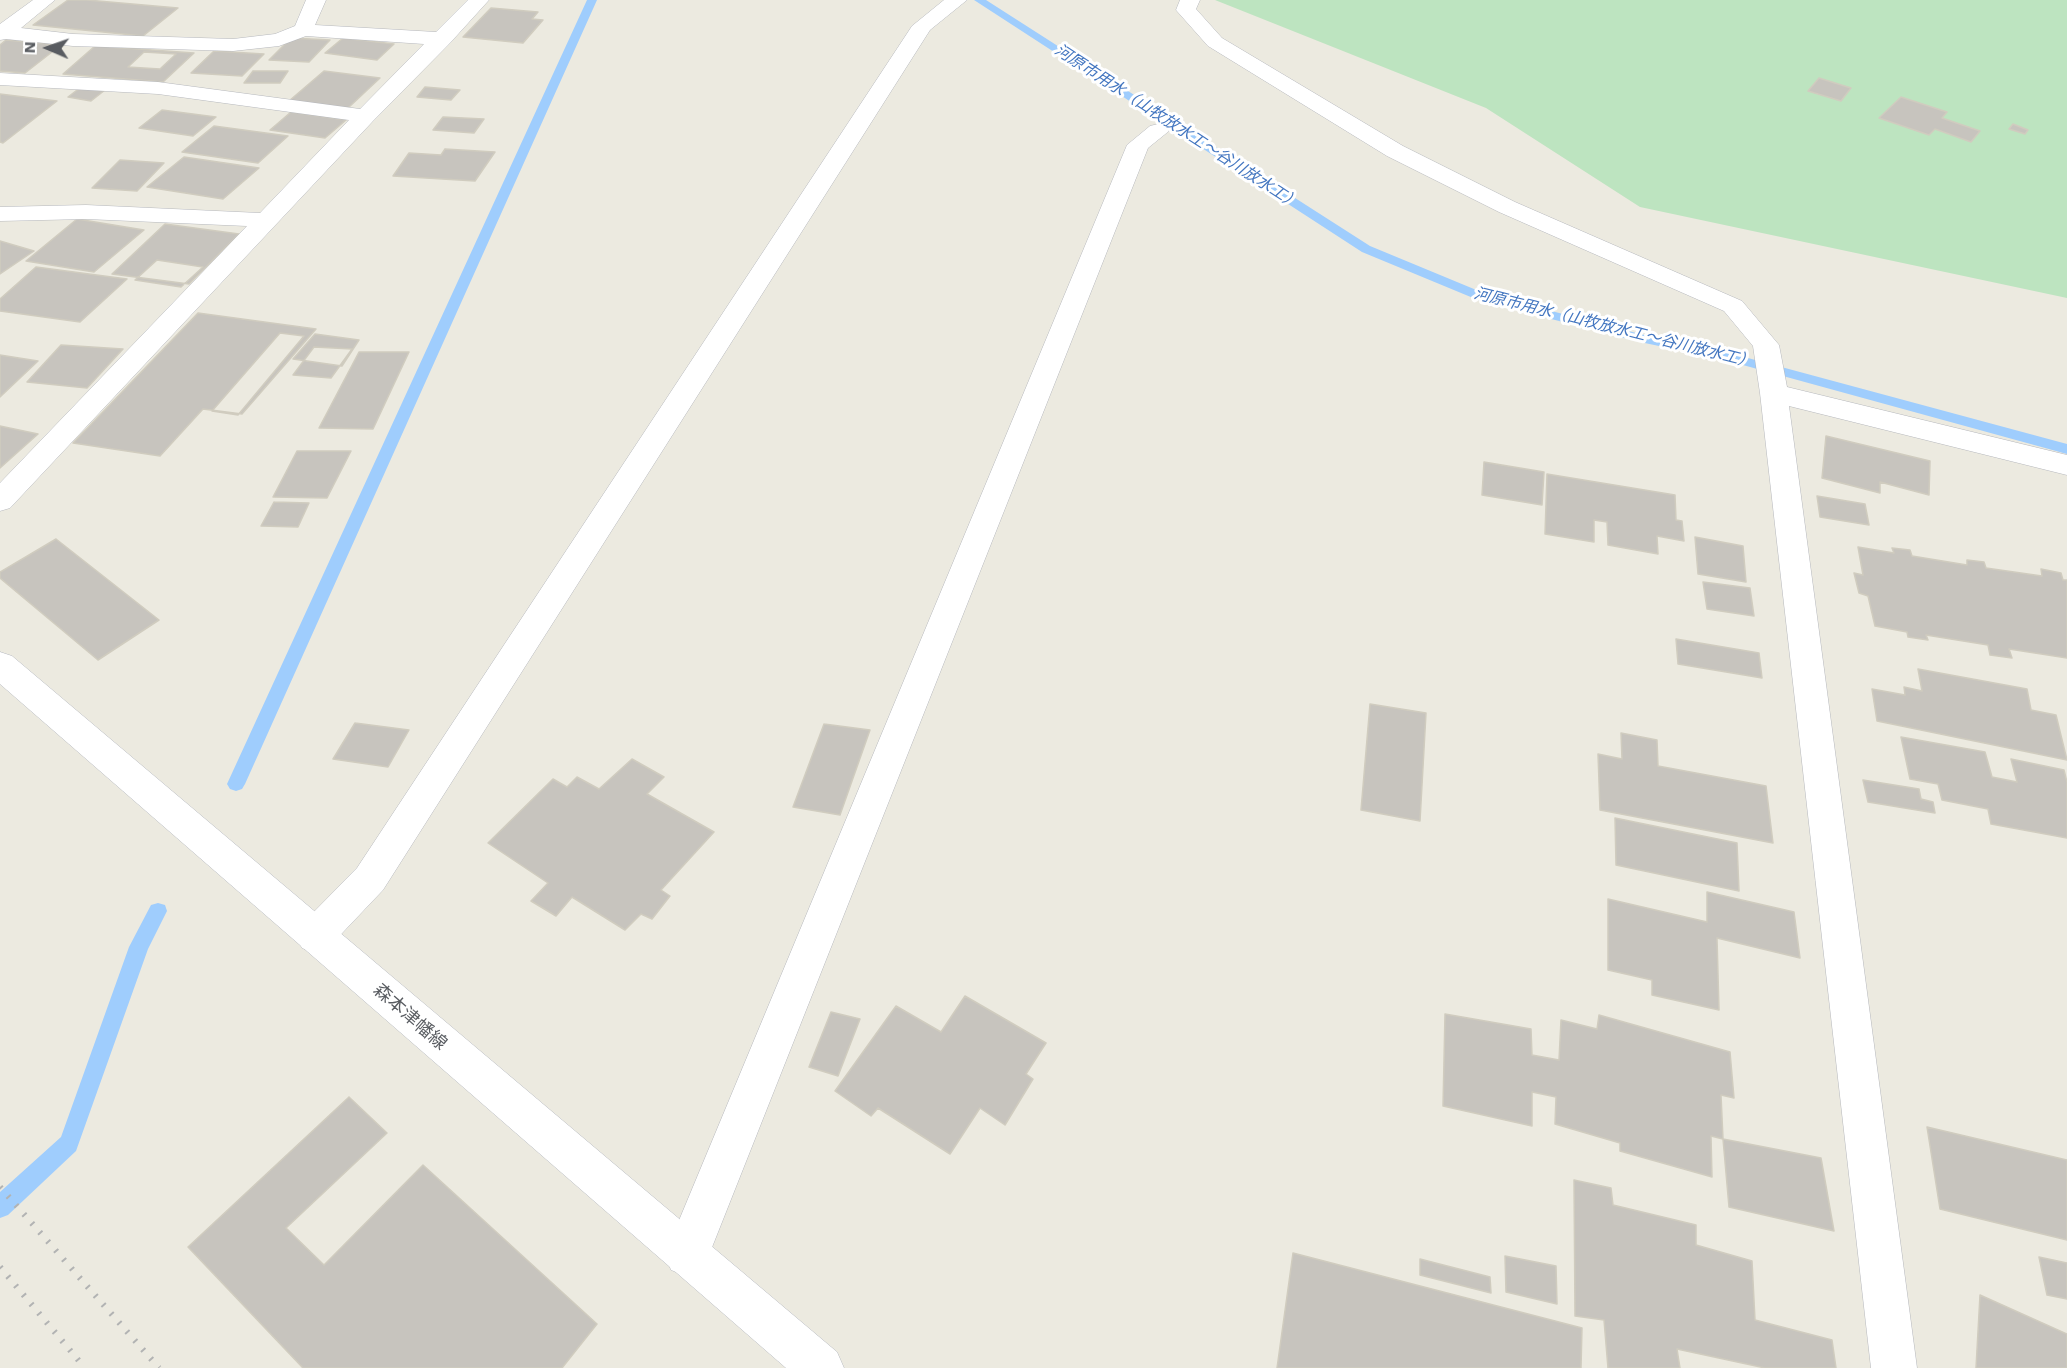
<!DOCTYPE html>
<meta charset="utf-8">
<style>
body{margin:0}
#map{position:relative;width:2067px;height:1368px;overflow:hidden;background:#eceae0;font-family:"Work Sans",sans-serif}
canvas{display:block}
.north{position:absolute;left:18px;top:18px;width:60px;height:60px;-webkit-text-stroke:4px #fff;paint-order:stroke;rotate:272deg;font-size:16px;font-weight:700;line-height:24px;text-align:center;color:#595c61}
.north::after{content:'';display:block;margin:auto;width:21px;height:27px;background:#595c61;clip-path:polygon(50% 0,100% 100%,50% 72%,0 100%)}
</style>
<div id="map">
<canvas width="2067" height="1368"></canvas>
<div class="north">N</div>
</div>
<script>
const c = document.querySelector('canvas').getContext('2d');
c.lineJoin = 'round';
function fillPath(path, color) { c.fillStyle = color; c.fill(path, 'evenodd'); }
const shape = rows => new Path2D(rows.map(r => 'M' + r).join(''));
function trace(path, color, width, dash) { c.strokeStyle = color; c.lineWidth = width; c.lineCap = dash ? 'butt' : 'round'; c.setLineDash(dash || []); c.stroke(path); }
function label(font, color, halo, rows, align = 'center') {
  c.font = font + ' "Work Sans","Noto Sans JP",sans-serif'; c.lineWidth = 6; c.setLineDash([]); c.textBaseline = 'middle'; c.strokeStyle = halo; c.fillStyle = color; for (const [text, x, y, turn = 0] of rows) {
    c.save(); c.translate(x, y); c.rotate((+turn || 0) * Math.PI / 180); c.textAlign = isNaN(turn) ? turn : align; if (halo) c.strokeText(text, 0, 0); c.fillText(text, 0, 0); c.restore();
  }
}
fillPath(shape([
 [1215,0,2067,0,2067,298,1640,207,1486,108]
]), '#bde4c0');
fillPath(shape([
 [587,0,597,0,245,784,242,789,236,791,230,789,227,784,587,0],
 [974,0,986,0,1370,246,1486,294,1640,334,1722,351,2067,444,2067,454,1721,359,1640,342,1478,300,1362,252,974,0],
 [158,903,165,905,167,911,148,949,76,1151,8,1215,0,1218,0,1192,61,1137,129,947,151,905,158,903]
]), '#9fcdfd');
const building = shape([
 [68,0,87,0,178,8,143,36,33,25,68,0],
 [491,8,538,12,532,19,543,20,523,43,463,37,491,8],
 [291,38,330,40,309,62,269,60,291,38],
 [343,38,394,44,377,60,325,53,343,38],
 [6,40,61,45,25,73,0,71,0,45,6,40],
 [95,46,194,53,163,82,63,74,95,46],
 [214,51,264,54,242,76,191,73,214,51],
 [144,52,176,54,160,69,128,67,144,52],
 [253,71,288,71,280,83,244,83,253,71],
 [324,71,380,78,348,108,289,101,324,71],
 [1819,78,1851,88,1841,101,1808,91,1819,78],
 [81,87,105,90,91,101,68,97,81,87],
 [425,87,460,90,451,100,417,97,425,87],
 [0,94,57,101,3,143,0,142,0,94],
 [1901,97,1947,112,1942,118,1980,131,1971,142,1935,129,1929,135,1879,118,1901,97],
 [162,110,216,117,193,136,139,128,162,110],
 [291,112,346,120,325,138,270,130,291,112],
 [443,117,484,119,474,133,433,130,443,117],
 [2013,124,2028,130,2025,134,2009,129,2013,124],
 [214,126,288,136,258,163,182,152,214,126],
 [445,149,495,152,475,181,393,176,409,153,441,155,445,149],
 [184,157,259,168,223,199,147,187,184,157],
 [120,160,164,163,137,191,92,188,120,160],
 [77,219,144,230,94,272,26,261,77,219],
 [165,224,239,234,189,284,112,274,165,224],
 [0,241,34,251,0,274,0,241],
 [157,260,203,267,181,287,135,280,157,260],
 [36,267,127,279,80,322,0,311,0,299,36,267],
 [198,313,316,329,242,414,203,409,160,456,73,443,198,313],
 [280,333,304,336,238,415,212,411,280,333],
 [315,334,359,340,342,366,293,359,315,334],
 [61,345,123,349,87,388,27,382,61,345],
 [314,347,352,349,331,378,293,375,314,347],
 [359,352,409,352,373,429,319,428,359,352],
 [0,355,38,361,0,397,0,355],
 [0,426,38,434,0,468,0,426],
 [1826,436,1930,461,1929,495,1880,482,1880,493,1822,478,1826,436],
 [297,451,351,451,327,498,273,497,297,451],
 [1484,462,1544,472,1542,505,1482,495,1484,462],
 [1547,474,1675,495,1676,520,1682,521,1684,541,1657,536,1658,554,1608,545,1607,522,1594,520,1594,542,1545,534,1547,474],
 [1817,496,1865,504,1869,525,1820,517,1817,496],
 [274,502,309,503,298,527,261,526,274,502],
 [1695,537,1743,546,1746,582,1698,574,1695,537],
 [56,539,159,620,98,660,0,578,0,572,56,539],
 [1858,547,1894,553,1892,548,1910,550,1912,556,1967,565,1967,560,1984,562,1986,568,2042,576,2041,569,2061,573,2063,580,2067,580,2067,658,2009,649,2012,658,1990,655,1988,645,1926,635,1928,640,1908,637,1907,632,1875,626,1868,596,1859,593,1854,573,1863,575,1858,547],
 [1703,582,1750,588,1754,616,1707,609,1703,582],
 [1676,639,1759,653,1762,678,1678,664,1676,639],
 [1918,669,2027,689,2031,710,2056,715,2067,760,1877,721,1872,689,1905,695,1904,687,1922,691,1918,669],
 [1370,704,1426,713,1420,821,1361,810,1370,704],
 [355,723,409,730,388,767,333,759,355,723],
 [824,724,870,730,840,815,793,807,824,724],
 [1621,733,1657,740,1658,766,1766,786,1773,843,1600,810,1598,754,1622,759,1621,733],
 [1901,737,1985,752,1992,777,2017,782,2011,759,2064,770,2067,782,2067,838,1991,824,1988,809,1942,800,1938,784,1910,779,1901,737],
 [632,759,664,777,647,794,714,832,661,890,670,896,652,919,641,914,625,930,572,897,556,916,531,901,548,883,488,843,553,779,567,787,577,777,599,789,632,759],
 [1863,780,1919,789,1921,799,1933,802,1935,813,1868,802,1863,780],
 [1615,818,1737,843,1739,891,1616,865,1615,818],
 [1707,892,1794,912,1800,958,1717,938,1719,1010,1652,995,1652,980,1608,970,1608,899,1707,922,1707,892],
 [965,996,1046,1043,1026,1074,1033,1079,1005,1125,980,1108,950,1154,878,1108,871,1116,835,1091,896,1006,941,1032,965,996],
 [831,1012,860,1019,838,1076,809,1067,831,1012],
 [1445,1014,1531,1029,1532,1055,1559,1060,1561,1020,1597,1029,1599,1015,1730,1052,1734,1098,1721,1095,1723,1139,1711,1136,1712,1177,1620,1151,1620,1143,1555,1124,1556,1097,1532,1092,1532,1126,1443,1106,1445,1014],
 [349,1097,387,1133,286,1228,324,1265,423,1165,597,1324,562,1368,303,1368,188,1247,349,1097],
 [1927,1127,2067,1160,2067,1240,1940,1209,1927,1127],
 [1723,1139,1821,1158,1834,1231,1729,1207,1723,1139],
 [1574,1180,1611,1188,1613,1205,1696,1225,1696,1245,1752,1261,1755,1320,1832,1340,1836,1368,1765,1368,1677,1349,1680,1368,1608,1368,1604,1320,1575,1316,1574,1180],
 [1293,1253,1582,1328,1581,1368,1277,1368,1293,1253],
 [1505,1256,1556,1266,1557,1304,1506,1292,1505,1256],
 [2039,1257,2067,1263,2067,1299,2047,1295,2039,1257],
 [1420,1259,1490,1277,1491,1293,1420,1275,1420,1259],
 [1980,1295,2067,1334,2067,1368,1976,1368,1980,1295]
]);
fillPath(building, '#c7c4be');
trace(building, '#d0ccbf', 1.5);
const street = shape([
 [33,0,55,0,21,28,73,34,233,39,275,34,295,26,306,0,326,0,315,25,436,32,468,0,489,0,450,43,373,121,10,508,0,511,0,483,247,226,86,219,0,221,0,207,86,205,260,213,349,120,158,94,0,85,0,73,158,82,360,109,424,44,306,36,279,46,233,51,73,46,6,39,0,40,0,24,33,0],
 [944,0,967,0,930,30,383,890,328,948,315,953,302,948,296,936,302,924,357,868,912,26,944,0],
 [1180,0,1200,0,1196,9,1222,38,1403,146,1515,202,1742,301,1779,345,1787,387,2067,455,2067,475,1789,406,1917,1368,1871,1368,1760,393,1753,346,1724,311,1499,212,1387,156,1208,46,1176,10,1180,0],
 [1158,124,1166,126,1169,131,1148,148,703,1270,687,1276,671,1270,665,1254,1127,145,1150,126,1158,124]
]);
const secondary = shape([
 [0,652,12,656,837,1352,844,1368,786,1368,0,684,0,652]
]);
trace(street, '#b6b8bd', 1);
trace(secondary, '#b6b9bf', 1);
fillPath(street, '#fff');
fillPath(secondary, '#fff');
trace(shape([
 [0,1187,159,1368],
 [0,1267,85,1368]
]), '#b2b3b3', 6, [2, 10]);
label('italic 16px', '#4376c0', '#fff', [
 ["河原市用水（山牧放水工～谷川放水工）",1177,127,33],
 ["河原市用水（山牧放水工～谷川放水工）",1614,328,14]
]);
label('18px', '#595c61', '#fff', [
 ["森本津幡線",410,1017,41]
]);
</script>
